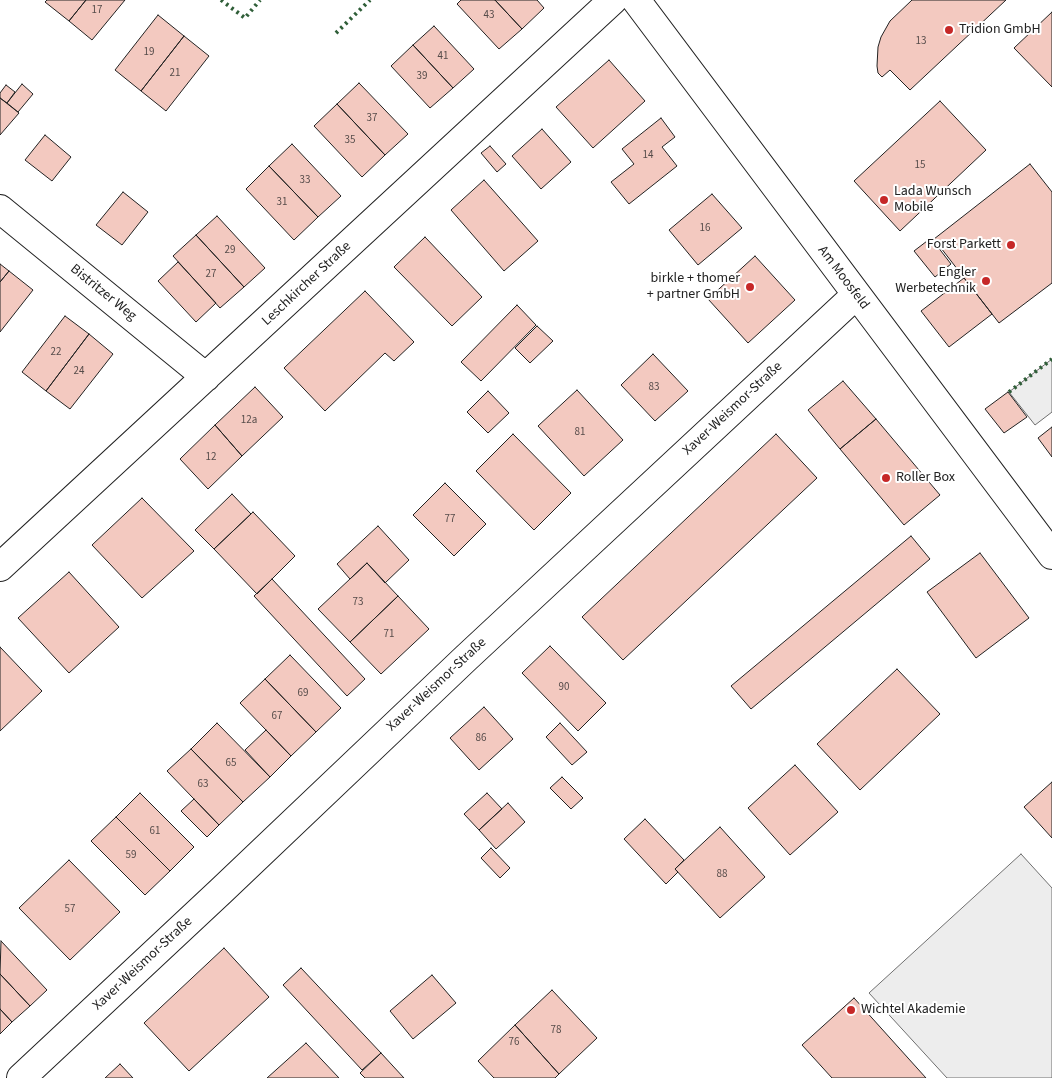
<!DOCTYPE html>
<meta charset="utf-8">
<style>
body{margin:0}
canvas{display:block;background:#fff}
</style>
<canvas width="1052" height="1078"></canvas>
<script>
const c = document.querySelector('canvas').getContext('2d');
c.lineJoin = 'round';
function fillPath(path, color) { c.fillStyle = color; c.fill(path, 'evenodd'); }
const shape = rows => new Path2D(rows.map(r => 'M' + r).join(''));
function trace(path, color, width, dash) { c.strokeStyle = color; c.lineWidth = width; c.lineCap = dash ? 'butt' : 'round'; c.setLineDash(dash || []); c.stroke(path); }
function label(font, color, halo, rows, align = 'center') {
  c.font = font + ' "Source Sans 3",sans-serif'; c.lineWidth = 4; c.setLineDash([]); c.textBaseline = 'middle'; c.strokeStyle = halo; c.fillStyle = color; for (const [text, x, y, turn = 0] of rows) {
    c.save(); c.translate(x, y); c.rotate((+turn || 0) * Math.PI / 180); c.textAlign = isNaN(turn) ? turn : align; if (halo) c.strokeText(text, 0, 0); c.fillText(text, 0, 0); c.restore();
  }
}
const parking = shape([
 [1052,359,1052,412,1035,425,1009,392,1052,359],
 [1021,854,1052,888,1052,1078,947,1078,869,993,1021,854]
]);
fillPath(parking, '#ededed');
trace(parking, '#6f6f6f', 1);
const building = shape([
 [47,0,86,0,69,21,45,2,47,0],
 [86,0,125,0,92,40,69,21,86,0],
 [461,0,495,0,522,29,499,49,457,4,461,0],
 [495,0,537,0,544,8,522,29,495,0],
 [912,0,1006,0,910,90,890,70,882,77,878,73,877,66,878,47,881,37,890,21,912,0],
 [1052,12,1052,87,1014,48,1052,12],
 [158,15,184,36,141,91,115,70,158,15],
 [434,26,474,69,453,88,413,45,434,26],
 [184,36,209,56,166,111,141,91,184,36],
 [413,45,453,88,430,108,391,66,413,45],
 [609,60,645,101,593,148,556,107,609,60],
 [359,83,408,134,385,155,337,104,359,83],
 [22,84,33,94,18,112,7,103,22,84],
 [6,85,15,92,7,103,0,98,0,93,6,85],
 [0,98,19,113,0,135,0,98],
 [940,101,986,150,900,231,854,181,940,101],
 [337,104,385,155,362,177,314,126,337,104],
 [661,118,675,137,662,147,677,166,629,204,611,182,634,164,622,149,661,118],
 [542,129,571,162,541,189,512,156,542,129],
 [45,135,71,157,52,181,25,160,45,135],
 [292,144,341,196,318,217,269,166,292,144],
 [490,146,506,164,497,172,481,153,490,146],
 [1030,164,1052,192,1052,283,999,323,934,239,1030,164],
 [269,166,318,217,294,240,246,189,269,166],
 [484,180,538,241,504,271,451,210,484,180],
 [123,192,148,212,122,245,96,225,123,192],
 [712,194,742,228,698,265,669,230,712,194],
 [217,216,265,268,244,287,196,235,217,216],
 [196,235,244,287,220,308,173,256,196,235],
 [425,237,482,297,452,326,394,267,425,237],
 [931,238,951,264,935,277,914,251,931,238],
 [755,256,795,300,748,343,708,299,755,256],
 [178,262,216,303,196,322,158,281,178,262],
 [0,264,9,271,0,282,0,264],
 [9,271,33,290,0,332,0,282,9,271],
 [964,278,992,314,949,347,921,311,964,278],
 [365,291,414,342,394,361,385,353,325,411,284,368,365,291],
 [517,305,536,325,481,381,461,362,517,305],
 [65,316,89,334,46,391,22,372,65,316],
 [537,326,553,341,530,363,515,348,537,326],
 [89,334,113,354,70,409,46,391,89,334],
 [653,354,688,391,655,421,621,385,653,354],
 [843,381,876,419,840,449,808,410,843,381],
 [255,387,283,417,242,456,215,425,255,387],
 [577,390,623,440,584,476,538,426,577,390],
 [488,391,509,413,488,433,467,412,488,391],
 [1008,392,1027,417,1004,433,985,409,1008,392],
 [876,419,940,495,904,525,840,449,876,419],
 [215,425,242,456,208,489,180,459,215,425],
 [1052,427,1052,457,1038,438,1052,427],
 [513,434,571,493,534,530,476,471,513,434],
 [776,434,817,478,623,660,582,617,776,434],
 [445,483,486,524,454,556,413,515,445,483],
 [232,494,251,514,214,549,195,530,232,494],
 [142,498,194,551,142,598,92,545,142,498],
 [253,512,295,556,257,594,214,549,253,512],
 [378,526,409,560,385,583,367,563,350,579,337,564,378,526],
 [911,536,930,559,751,709,731,686,911,536],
 [980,553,1029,618,976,658,927,592,980,553],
 [367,563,398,596,350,642,318,609,367,563],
 [69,572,119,627,69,673,18,618,69,572],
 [272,579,365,679,347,696,254,596,272,579],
 [398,596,429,629,381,674,350,642,398,596],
 [550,646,606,703,578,731,522,673,550,646],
 [0,647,42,691,0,731,0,647],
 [290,655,341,708,316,732,265,679,290,655],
 [897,669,940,714,860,790,817,744,897,669],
 [265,679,316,732,291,756,240,703,265,679],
 [484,707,513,739,479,770,450,738,484,707],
 [217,723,270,777,243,802,191,749,217,723],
 [560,723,587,752,572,765,546,737,560,723],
 [266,730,291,756,270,777,245,750,266,730],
 [191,749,243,802,219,825,167,771,191,749],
 [795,765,838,812,790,855,748,808,795,765],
 [562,777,583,798,571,809,550,788,562,777],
 [1052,782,1052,838,1024,807,1052,782],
 [140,793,194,847,170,871,116,817,140,793],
 [487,793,502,809,479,830,464,814,487,793],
 [194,799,219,825,207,837,181,811,194,799],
 [508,803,525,822,496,849,479,830,508,803],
 [116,817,170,871,145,895,91,841,116,817],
 [645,819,684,860,675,869,678,872,666,884,624,839,645,819],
 [720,827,765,877,720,918,675,869,720,827],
 [491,848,510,868,500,878,481,858,491,848],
 [69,860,120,912,70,960,19,908,69,860],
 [1,941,47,990,30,1006,0,974,1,941],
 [224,948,269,997,189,1071,144,1023,224,948],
 [301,968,381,1053,362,1070,283,985,301,968],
 [0,974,30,1006,12,1022,0,1009,0,974],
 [432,975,456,1003,413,1039,390,1011,432,975],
 [552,990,597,1038,559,1074,515,1025,552,990],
 [854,998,926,1078,832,1078,802,1045,854,998],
 [0,1009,12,1022,0,1034,0,1009],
 [515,1025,559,1074,555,1078,494,1078,478,1061,515,1025],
 [306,1043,339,1078,267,1078,306,1043],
 [381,1053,404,1078,365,1078,360,1073,381,1053],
 [120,1064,133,1078,105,1078,120,1064]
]);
fillPath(building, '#f3c9c0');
trace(building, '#222', 1);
const minor = shape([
 [636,0,1052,555],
 [0,209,206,377],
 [0,567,613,0],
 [21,1078,221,891,466,658,856,295]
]);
trace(minor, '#222', 30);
trace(minor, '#fff', 28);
trace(shape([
 [221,0,245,18,260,0],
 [336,33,370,0],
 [1009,392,1052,359]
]), '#2f5e38', 4, [2.5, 4]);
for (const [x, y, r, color] of [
 [949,30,5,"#c62828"],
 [884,200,5,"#c62828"],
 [1011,245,5,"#c62828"],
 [986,281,5,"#c62828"],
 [750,287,5,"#c62828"],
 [886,478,5,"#c62828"],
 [851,1010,5,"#c62828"]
]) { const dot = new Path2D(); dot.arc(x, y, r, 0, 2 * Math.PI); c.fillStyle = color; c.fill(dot); trace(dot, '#fff', 2); }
label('11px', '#564c4a', null, [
 ["17",97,11],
 ["43",489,16],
 ["13",921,42],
 ["19",149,53],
 ["41",443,57],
 ["21",175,74],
 ["39",422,77],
 ["37",372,119],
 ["35",350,141],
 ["14",648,156],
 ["15",920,166],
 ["33",305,181],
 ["31",282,203],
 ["16",705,229],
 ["29",230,251],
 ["27",211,275],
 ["22",56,353],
 ["24",79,372],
 ["83",654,388],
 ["12a",249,421],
 ["81",580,433],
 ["12",211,458],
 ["77",450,520],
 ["73",358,603],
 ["71",389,635],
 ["90",564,688],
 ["69",303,694],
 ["67",277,717],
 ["86",481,739],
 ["65",231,764],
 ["63",203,785],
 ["61",155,832],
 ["59",131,856],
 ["88",722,875],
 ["57",70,910],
 ["78",556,1031],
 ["76",514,1043]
]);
label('14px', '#222', '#fff', [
 ["Tridion GmbH",959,30],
 ["Lada Wunsch",894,192],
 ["Mobile",894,208],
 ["Forst Parkett",1001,245,"right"],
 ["Engler",976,273,"right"],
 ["Werbetechnik",976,289,"right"],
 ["birkle + thomer",740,279,"right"],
 ["+ partner GmbH",740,295,"right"],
 ["Roller Box",896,478],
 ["Wichtel Akademie",861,1010]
], 'left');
label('14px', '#222', '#fff', [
 ["Am Moosfeld",843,278,53],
 ["Leschkircher Straße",307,284,-43],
 ["Bistritzer Weg",103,293,39],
 ["Xaver-Weismor-Straße",733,409,-43],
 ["Xaver-Weismor-Straße",437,685,-43],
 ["Xaver-Weismor-Straße",143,964,-43]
]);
</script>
